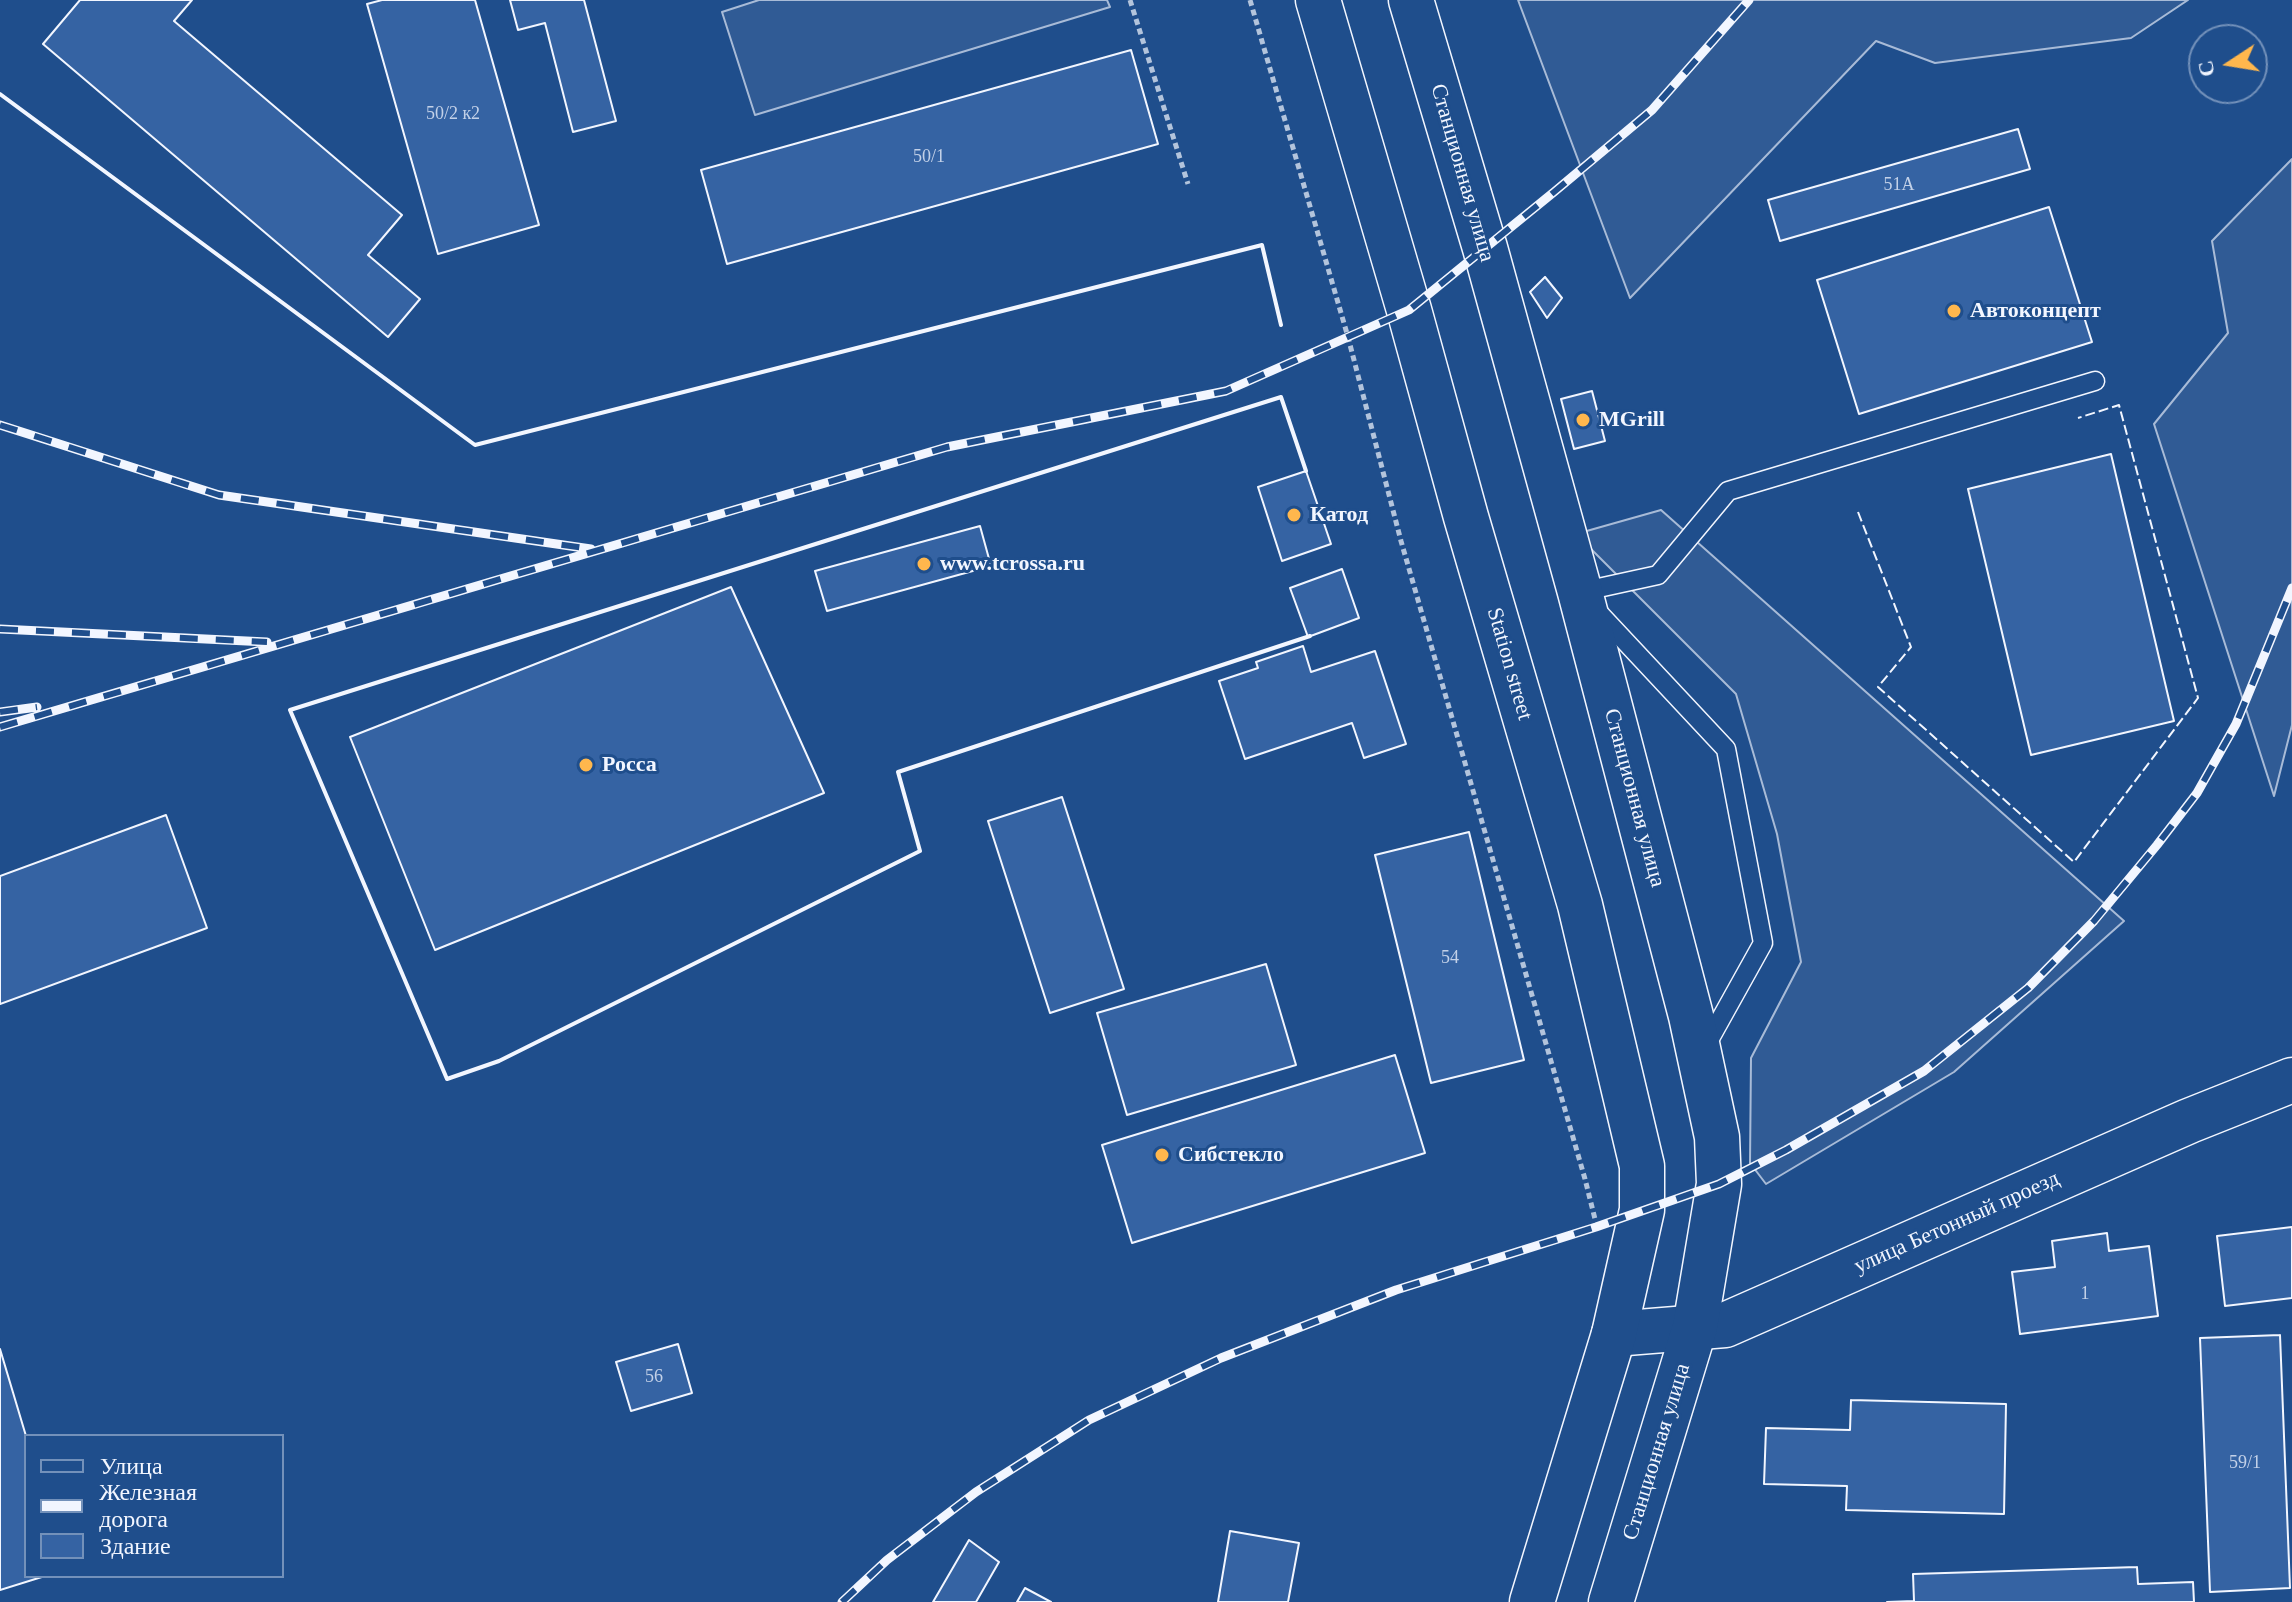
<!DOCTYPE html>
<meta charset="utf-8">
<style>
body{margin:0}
#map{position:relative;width:2292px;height:1602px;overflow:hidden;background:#1f4e8c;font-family:"Times New Roman",serif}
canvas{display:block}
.legend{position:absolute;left:24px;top:1434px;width:260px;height:144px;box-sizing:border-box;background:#1f4e8c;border:2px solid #7391ba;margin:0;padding:10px 14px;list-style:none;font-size:24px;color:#f2f6ff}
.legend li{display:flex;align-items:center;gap:16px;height:40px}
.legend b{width:40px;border:2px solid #7391ba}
.north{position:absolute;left:2188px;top:24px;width:80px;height:80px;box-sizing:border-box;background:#1f4e8c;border:2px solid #7391ba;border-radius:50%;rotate:258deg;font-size:22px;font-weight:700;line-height:32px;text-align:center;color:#f2f6ff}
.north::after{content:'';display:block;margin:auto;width:28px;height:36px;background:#ffb74d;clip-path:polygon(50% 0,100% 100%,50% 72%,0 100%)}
</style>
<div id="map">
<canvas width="2292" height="1602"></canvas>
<ul class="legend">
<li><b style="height:10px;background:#1f4e8c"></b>Улица</li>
<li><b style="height:10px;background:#f2f6ff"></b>Железная дорога</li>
<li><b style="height:22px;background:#3563a3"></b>Здание</li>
</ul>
<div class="north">С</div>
</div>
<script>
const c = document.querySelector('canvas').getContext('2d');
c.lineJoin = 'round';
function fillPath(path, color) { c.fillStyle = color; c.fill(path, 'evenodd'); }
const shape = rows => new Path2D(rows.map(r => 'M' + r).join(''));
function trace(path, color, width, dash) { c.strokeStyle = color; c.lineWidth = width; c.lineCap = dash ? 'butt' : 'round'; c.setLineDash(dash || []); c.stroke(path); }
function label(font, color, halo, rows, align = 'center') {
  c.font = font + ' "Times New Roman",serif'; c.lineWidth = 6; c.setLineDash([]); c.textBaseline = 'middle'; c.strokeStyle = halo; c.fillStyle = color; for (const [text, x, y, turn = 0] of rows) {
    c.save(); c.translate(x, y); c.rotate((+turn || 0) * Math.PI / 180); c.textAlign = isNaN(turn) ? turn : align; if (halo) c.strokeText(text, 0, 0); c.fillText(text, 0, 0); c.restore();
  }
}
const built = shape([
 [759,0,1107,0,1110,7,755,115,722,12,759,0],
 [1518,0,2188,0,2131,38,1935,63,1876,41,1630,298,1518,0],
 [2292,159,2292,725,2274,796,2154,424,2228,333,2212,241,2292,159],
 [1661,510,2124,921,1954,1072,1766,1184,1750,1163,1751,1058,1801,962,1777,834,1736,694,1576,534,1661,510]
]);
fillPath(built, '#305b95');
trace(built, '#a8bbd7', 2);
const building = shape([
 [80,0,192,0,174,21,402,215,368,255,420,299,388,337,43,44,80,0],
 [382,0,475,0,539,225,438,254,367,4,382,0],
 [510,0,584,0,616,121,573,132,545,23,518,30,510,0],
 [1131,50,1158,144,727,264,701,170,1131,50],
 [2018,129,2030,169,1780,241,1768,200,2018,129],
 [2049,207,2092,342,1859,414,1817,280,2049,207],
 [1545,277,1562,298,1547,318,1530,292,1545,277],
 [1592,391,1605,441,1574,449,1561,399,1592,391],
 [2111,454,2174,721,2031,755,1968,489,2111,454],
 [1306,471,1331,544,1282,561,1258,487,1306,471],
 [980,526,991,566,827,611,815,571,980,526],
 [1342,569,1359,618,1308,637,1290,588,1342,569],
 [731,587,824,793,435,950,350,737,731,587],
 [1303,646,1311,672,1375,651,1406,744,1364,758,1352,723,1245,759,1219,681,1258,668,1256,662,1303,646],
 [1062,797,1124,989,1050,1013,988,821,1062,797],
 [166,815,207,928,0,1004,0,876,166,815],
 [1469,832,1524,1060,1431,1083,1375,855,1469,832],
 [1266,964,1296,1065,1127,1115,1097,1013,1266,964],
 [1395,1055,1425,1153,1132,1243,1102,1145,1395,1055],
 [2292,1227,2292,1298,2225,1306,2217,1236,2292,1227],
 [2107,1233,2109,1251,2149,1246,2158,1316,2020,1334,2012,1272,2055,1267,2052,1241,2107,1233],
 [2280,1335,2290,1588,2210,1592,2200,1338,2280,1335],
 [678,1344,692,1393,631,1411,616,1362,678,1344],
 [0,1349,26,1436,26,1576,45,1576,0,1590,0,1349],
 [1851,1400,2006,1404,2004,1514,1846,1510,1847,1486,1764,1484,1766,1428,1850,1430,1851,1400],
 [1230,1531,1299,1543,1288,1602,1218,1602,1230,1531],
 [969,1540,999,1562,976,1602,933,1602,969,1540],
 [2137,1567,2138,1584,2193,1582,2194,1602,1887,1602,1914,1601,1913,1574,2137,1567],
 [1025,1588,1051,1602,1017,1602,1025,1588]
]);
fillPath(building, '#3563a3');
trace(building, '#f2f6ff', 2);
const lane = shape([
 [1580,592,1658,575,1728,491,2095,381],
 [1595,609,1726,749,1763,943,1704,1049]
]);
const secondary = shape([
 [1614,1334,1725,1325,2189,1121,2292,1080]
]);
const primary = shape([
 [1318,0,1409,310,1466,517,1580,905,1642,1166,1642,1210,1614,1334,1532,1602],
 [1411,0,1485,248,1580,592,1691,1016,1717,1137,1719,1184,1695,1327,1611,1602]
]);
trace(lane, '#f2f6ff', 21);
trace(secondary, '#f2f6ff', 47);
trace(primary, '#f2f6ff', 47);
trace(shape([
 [1130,0,1188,184],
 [1250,0,1348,337,1401,541,1585,1179,1595,1219]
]), '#b3c4dc', 5, [6, 4]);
trace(lane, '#1f4e8c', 18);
trace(secondary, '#1f4e8c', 44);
trace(primary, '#1f4e8c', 44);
const rail = shape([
 [0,425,219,495,591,549],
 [0,629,267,642],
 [0,712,37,707],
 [0,727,947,447,1226,391,1409,310,1554,192,1652,110,1749,0],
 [842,1602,887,1560,976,1492,1089,1420,1221,1358,1396,1290,1596,1227,1719,1184,1786,1150,1924,1071,2028,988,2094,921,2157,845,2197,793,2236,724,2292,588]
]);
trace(rail, '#f2f6ff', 9);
trace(rail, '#1f4e8c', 6, [18]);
trace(shape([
 [1858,512,1911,647,1878,687,2074,862,2198,698,2119,405,2078,418]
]), '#f2f6ff', 2, [10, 4]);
trace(shape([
 [0,94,475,445,1262,245,1281,325],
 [1306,471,1281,397,290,710,447,1079,499,1061,920,851,898,772,1310,636]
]), '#f2f6ff', 4);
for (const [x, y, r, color] of [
 [1954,311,8,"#ffb74d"],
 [1583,420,8,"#ffb74d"],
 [1294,515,8,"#ffb74d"],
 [924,564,8,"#ffb74d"],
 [586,765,8,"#ffb74d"],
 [1162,1155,8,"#ffb74d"]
]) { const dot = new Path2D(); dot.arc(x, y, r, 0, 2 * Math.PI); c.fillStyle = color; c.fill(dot); trace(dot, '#1f4e8c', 3); }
label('18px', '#c3d1e8', null, [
 ["50/2 к2",453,114],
 ["50/1",929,157],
 ["51А",1899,185],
 ["54",1450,958],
 ["1",2085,1294],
 ["56",654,1377],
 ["59/1",2245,1463]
]);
label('22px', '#f2f6ff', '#1f4e8c', [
 ["Станционная улица",1462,173,74],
 ["Station street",1509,664,74],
 ["Станционная улица",1634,798,75],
 ["улица Бетонный проезд",1957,1223,-24],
 ["Станционная улица",1657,1452,-73]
]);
label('bold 22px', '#f2f6ff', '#1f4e8c', [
 ["Автоконцепт",1970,311],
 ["MGrill",1599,420],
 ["Катод",1310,515],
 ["www.tcrossa.ru",940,564],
 ["Росса",602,765],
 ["Сибстекло",1178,1155]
], 'left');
</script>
